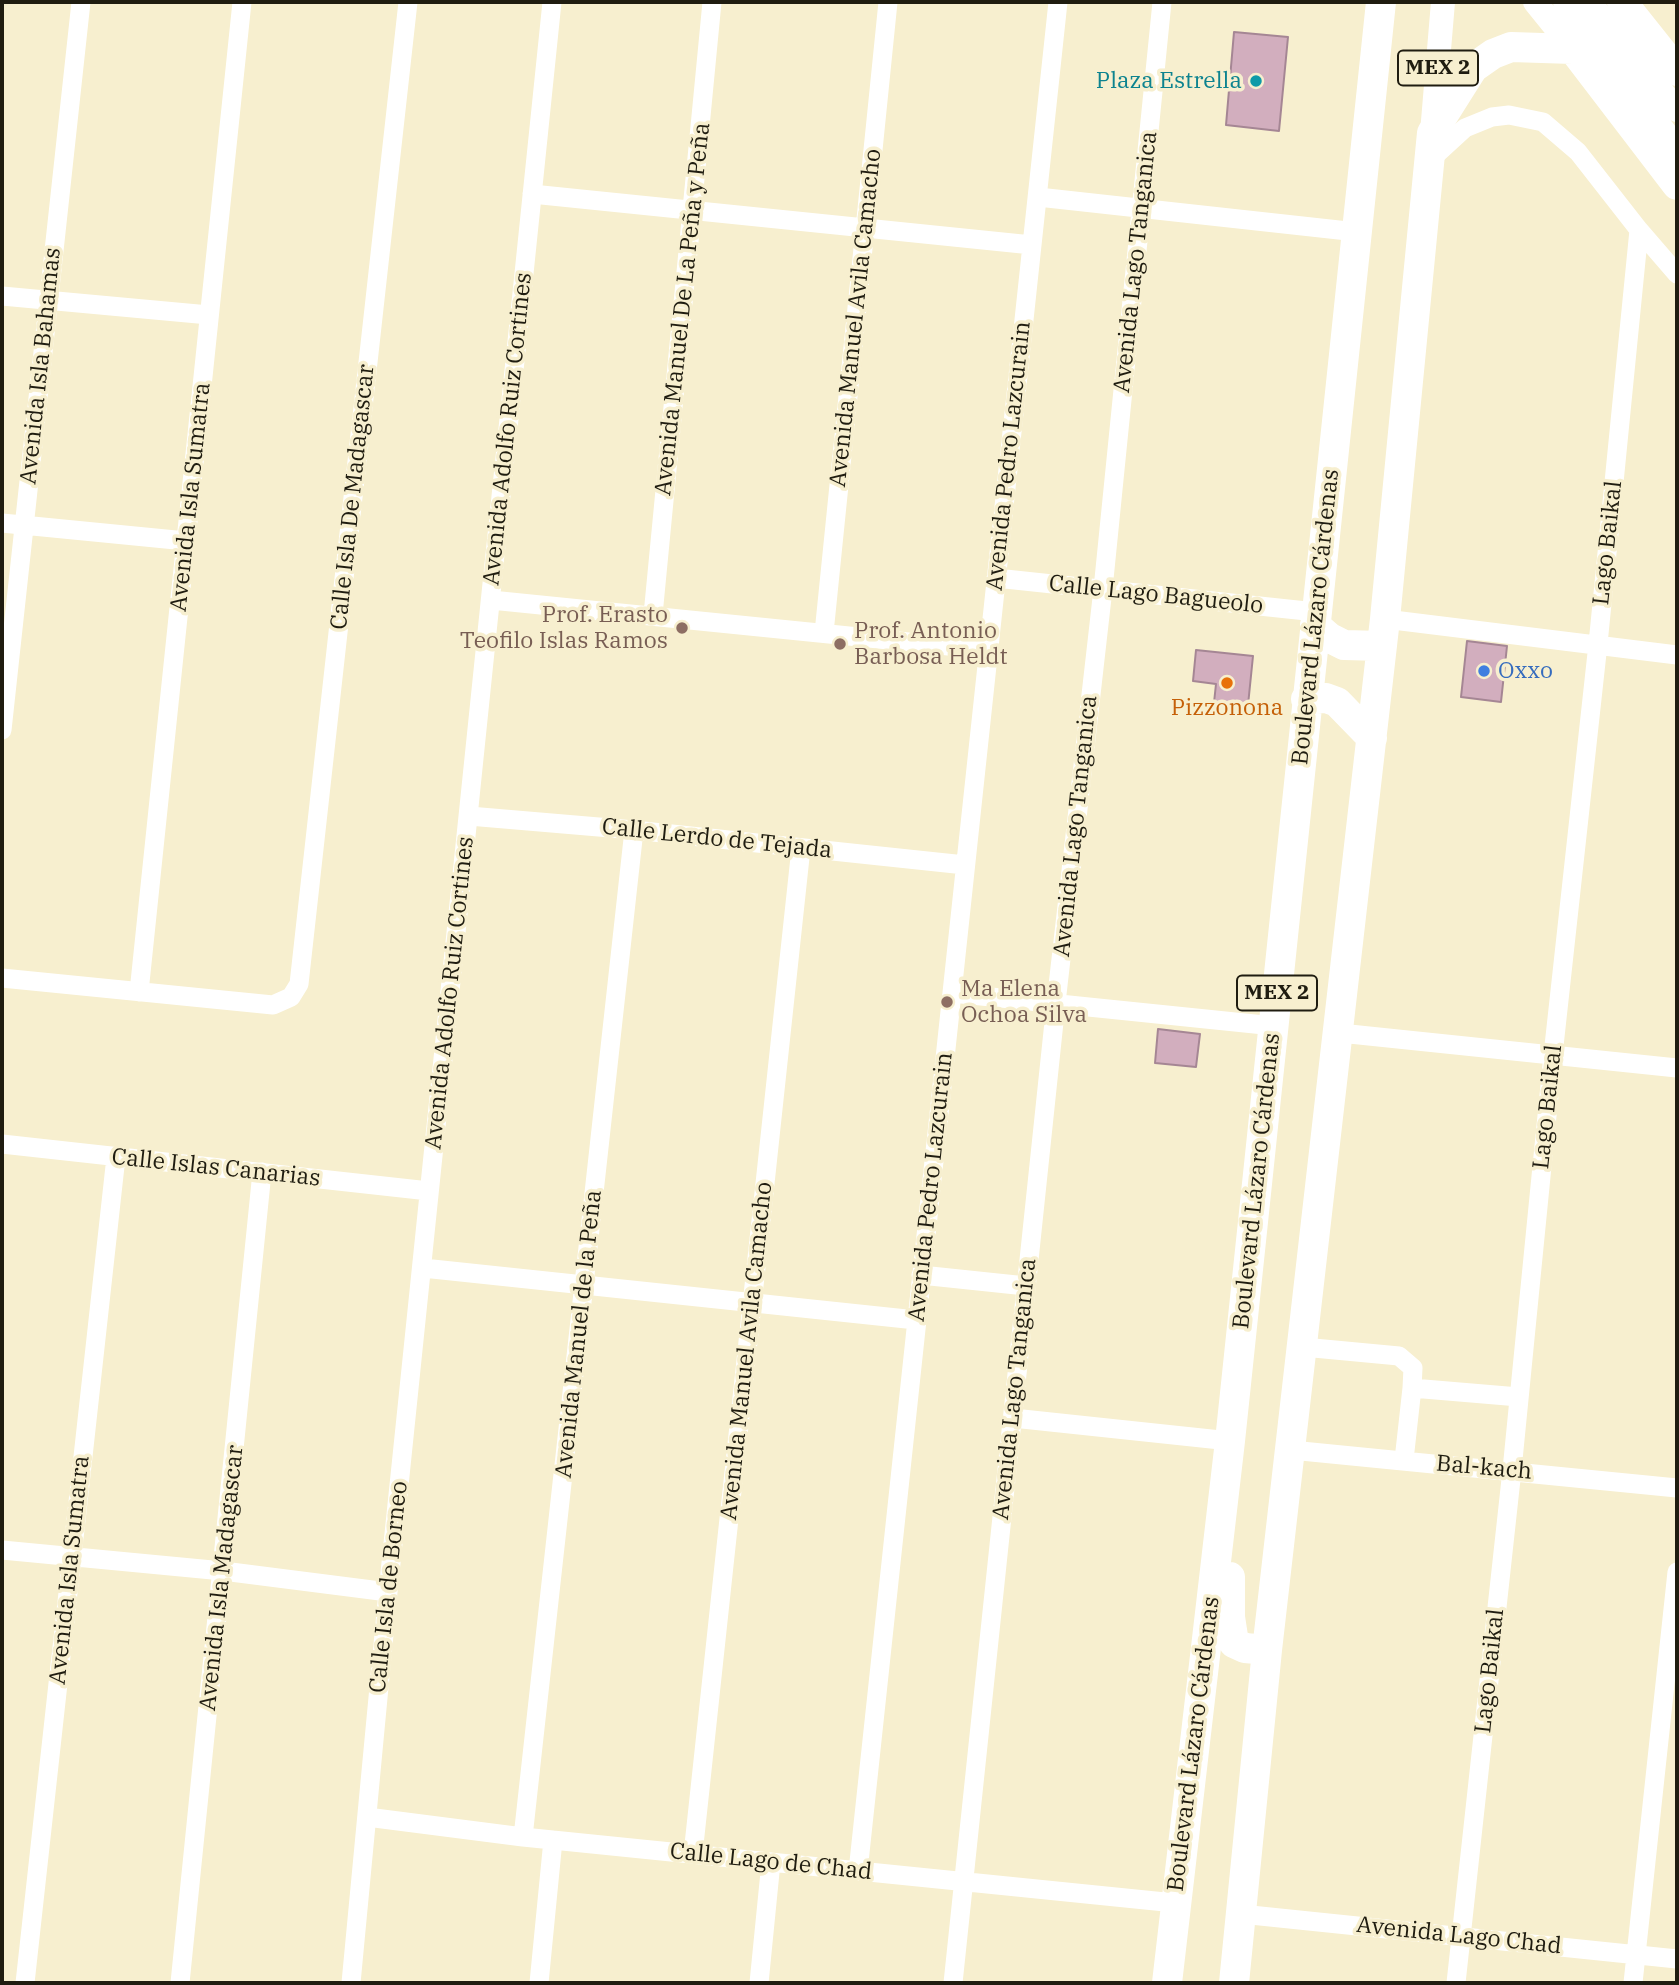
<!DOCTYPE html>
<meta charset="utf-8">
<style>
body{margin:0}
#map{position:relative;width:1679px;height:1985px;overflow:hidden;background:#f7efcf;font-family:"IBM Plex Serif",serif}
canvas{display:block}
.frame{position:absolute;inset:0;border:4px solid #1f1c10;pointer-events:none}
</style>
<div id="map">
<canvas width="1679" height="1985"></canvas>
<div class="frame"></div>
</div>
<script>
const c = document.querySelector('canvas').getContext('2d');
c.lineJoin = 'round';
function fillPath(path, color) { c.fillStyle = color; c.fill(path, 'evenodd'); }
const shape = rows => new Path2D(rows.map(r => 'M' + r).join(''));
function trace(path, color, width, dash) { c.strokeStyle = color; c.lineWidth = width; c.lineCap = dash ? 'butt' : 'round'; c.setLineDash(dash || []); c.stroke(path); }
function label(font, color, halo, rows, align = 'center') {
  c.font = font + ' "IBM Plex Serif",serif'; c.lineWidth = 7; c.setLineDash([]); c.textBaseline = 'middle'; c.strokeStyle = halo; c.fillStyle = color; for (const [text, x, y, turn = 0] of rows) {
    c.save(); c.translate(x, y); c.rotate((+turn || 0) * Math.PI / 180); c.textAlign = isNaN(turn) ? turn : align; if (halo) c.strokeText(text, 0, 0); c.fillText(text, 0, 0); c.restore();
  }
}
const building = shape([
 [1234,32,1288,37,1279,131,1226,125,1234,32],
 [1467,641,1507,646,1501,702,1461,697,1467,641],
 [1196,650,1253,656,1247,715,1213,712,1216,684,1193,681,1196,650],
 [1158,1029,1200,1034,1196,1067,1155,1063,1158,1029]
]);
fillPath(building, '#d2aebe');
trace(building, '#a58694', 2);
trace(shape([
 [1429,161,1465,128,1492,117,1509,115,1543,122,1578,152,1639,230,1677,274],
 [532,194,1032,245],
 [1038,197,1357,232],
 [2,296,209,315],
 [2,523,186,541],
 [996,578,1316,612],
 [491,600,988,650],
 [653,615,712,2],
 [1385,619,1677,655],
 [824,633,888,2],
 [2,730,81,2],
 [469,816,634,830,965,865],
 [2,978,273,1005,291,997,299,984,408,2],
 [139,992,242,2],
 [952,993,1274,1026],
 [1340,1033,1677,1068],
 [2,1144,429,1191],
 [423,1268,916,1320],
 [921,1275,1026,1286],
 [1303,1347,1399,1356,1413,1368,1412,1388],
 [1013,1418,1230,1441],
 [1291,1450,1677,1488],
 [1404,1460,1412,1388,1519,1397],
 [2,1550,223,1571,388,1592],
 [367,1817,523,1837,1175,1903],
 [523,1837,634,830],
 [693,1854,801,848],
 [858,1871,1058,2],
 [1241,1914,1677,1959],
 [25,1983,116,1157],
 [180,1983,262,1172],
 [351,1983,388,1592,552,2],
 [539,1983,553,1840],
 [759,1983,771,1862],
 [953,1983,1056,1003,1103,589,1162,2],
 [1456,1983,1512,1470,1553,1055,1598,644,1639,230],
 [1633,1983,1677,1572]
]), '#fff', 19);
trace(shape([
 [1535,2,1573,49],
 [1565,2,1677,148],
 [1589,2,1677,110],
 [1432,133,1443,2]
]), '#fff', 24);
trace(shape([
 [1622,2,1677,71],
 [1315,625,1330,638,1344,645,1382,646],
 [1306,699,1326,698,1337,702,1372,738],
 [1230,1577,1230,1617,1234,1643,1245,1648,1267,1650],
 [1167,1983,1230,1441,1381,2],
 [1234,1983,1267,1650,1385,619,1432,133,1473,68,1493,54,1511,47,1573,49,1677,185]
]), '#fff', 30);
for (const [x, y, r, color] of [
 [1256,81,7,"#0f9aa8"],
 [682,628,7,"#8d6e63"],
 [840,644,7,"#8d6e63"],
 [1484,671,7,"#3f7fe0"],
 [1227,683,7,"#e8710a"],
 [947,1002,7,"#8d6e63"]
]) { const dot = new Path2D(); dot.arc(x, y, r, 0, 2 * Math.PI); c.fillStyle = color; c.fill(dot); trace(dot, '#f7efcf', 2.5); }
for (const [x, y, w] of [
 [1438,68,80],
 [1277,993,80]
]) { const box = new Path2D(); box.roundRect(x - w / 2, y - 17.5, w, 35, 5); c.fillStyle = '#f7efcf'; c.fill(box); trace(box, '#1f1c10', 2); }
label('bold 21px', '#1f1c10', null, [
 ["MEX 2",1438,68],
 ["MEX 2",1277,993]
]);
label('23px', '#0d838f', '#f7efcf', [
 ["Plaza Estrella",1242,81]
], 'right');
label('23px', '#1f1c10', '#f7efcf', [
 ["Avenida Lago Tanganica",1136,262,-84],
 ["Avenida Manuel De La Peña y Peña",683,309,-84],
 ["Avenida Manuel Avila Camacho",856,318,-84],
 ["Avenida Isla Bahamas",41,366,-84],
 ["Avenida Adolfo Ruiz Cortines",508,429,-84],
 ["Avenida Pedro Lazcurain",1009,456,-84],
 ["Avenida Isla Sumatra",191,497,-84],
 ["Calle Isla De Madagascar",353,497,-84],
 ["Lago Baikal",1608,543,-84],
 ["Calle Lago Bagueolo",1156,595,6],
 ["Boulevard Lázaro Cárdenas",1316,617,-84],
 ["Avenida Lago Tanganica",1076,826,-84],
 ["Calle Lerdo de Tejada",717,839,6],
 ["Avenida Adolfo Ruiz Cortines",450,993,-84],
 ["Lago Baikal",1548,1107,-84],
 ["Calle Islas Canarias",216,1168,6],
 ["Boulevard Lázaro Cárdenas",1257,1181,-84],
 ["Avenida Pedro Lazcurain",931,1187,-84],
 ["Avenida Manuel de la Peña",579,1334,-84],
 ["Avenida Manuel Avila Camacho",747,1351,-84],
 ["Avenida Lago Tanganica",1015,1389,-84],
 ["Bal-kach",1484,1468,5],
 ["Avenida Isla Sumatra",70,1570,-84],
 ["Avenida Isla Madagascar",222,1578,-84],
 ["Calle Isla de Borneo",389,1587,-84],
 ["Lago Baikal",1490,1671,-84],
 ["Boulevard Lázaro Cárdenas",1194,1744,-83],
 ["Calle Lago de Chad",771,1862,6],
 ["Avenida Lago Chad",1459,1936,6]
]);
label('23px', '#785e54', '#f7efcf', [
 ["Prof. Erasto",668,615,"right"],
 ["Teofilo Islas Ramos",668,641,"right"],
 ["Prof. Antonio",854,631],
 ["Barbosa Heldt",854,657],
 ["Ma Elena",961,989],
 ["Ochoa Silva",961,1015]
], 'left');
label('23px', '#366cbe', '#f7efcf', [
 ["Oxxo",1498,671]
], 'left');
label('23px', '#c56008', '#f7efcf', [
 ["Pizzonona",1227,708]
]);
</script>
